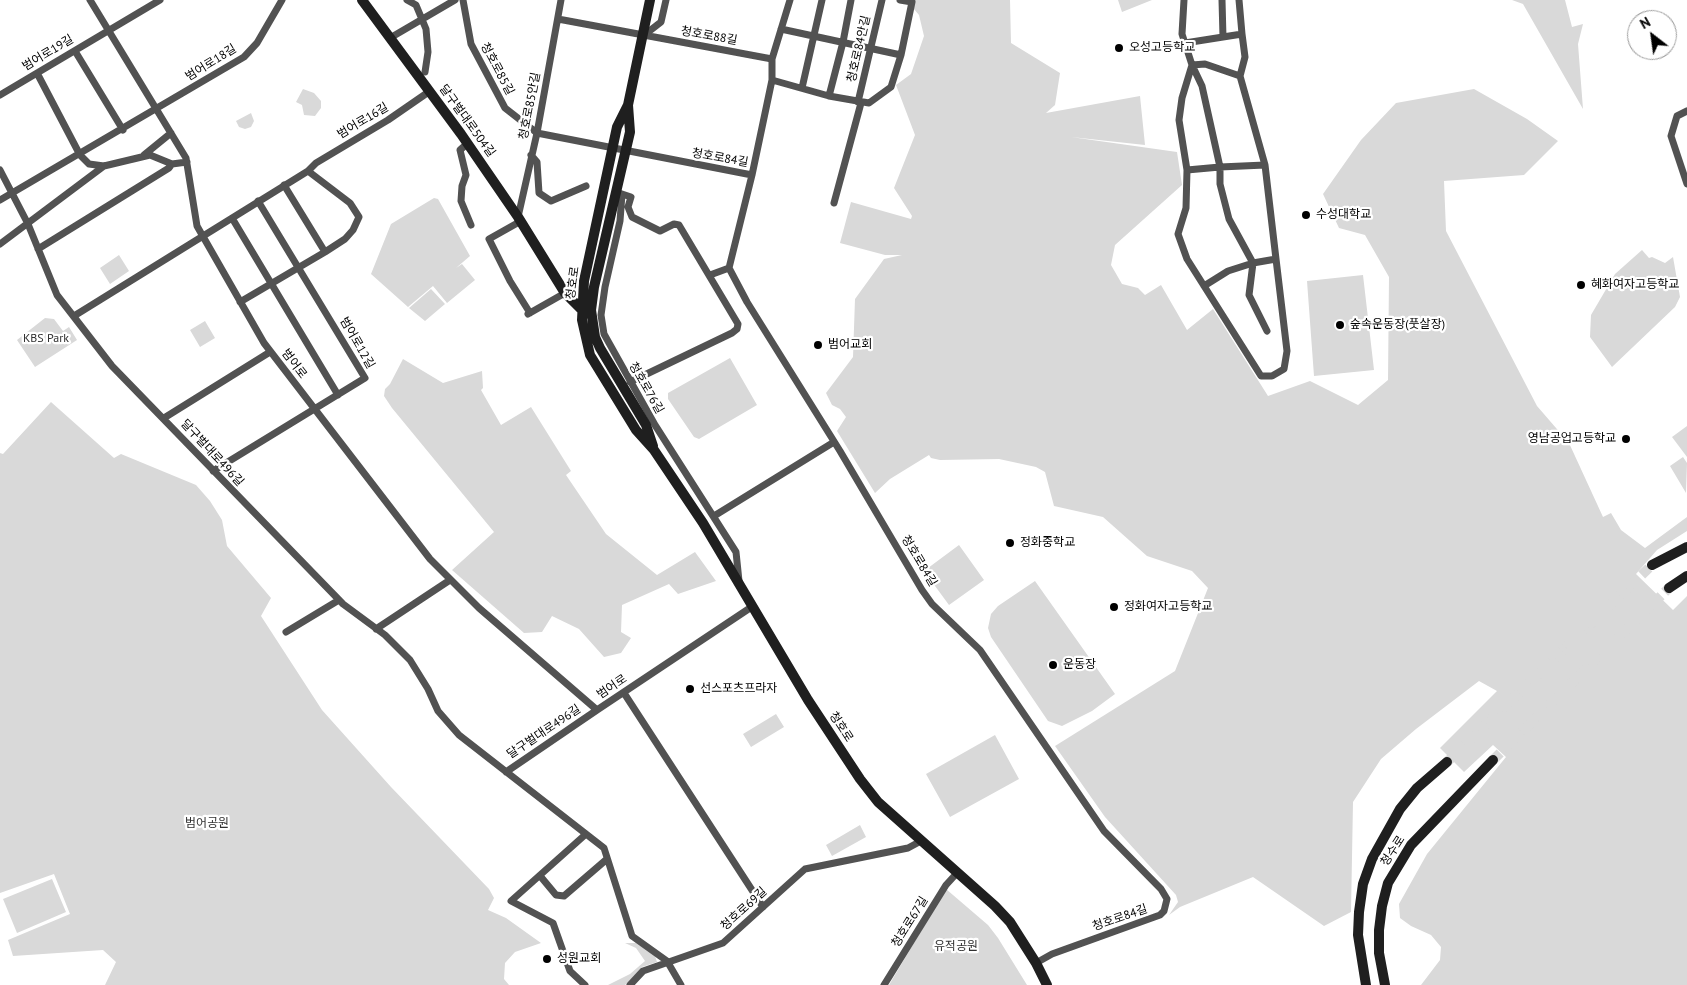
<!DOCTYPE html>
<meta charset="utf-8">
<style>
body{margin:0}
#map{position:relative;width:1687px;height:985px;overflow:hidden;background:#fff;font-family:"PT Sans",sans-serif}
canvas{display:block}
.north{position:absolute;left:1627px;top:10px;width:50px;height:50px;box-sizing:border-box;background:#fff;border:1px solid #999;border-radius:50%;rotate:330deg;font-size:14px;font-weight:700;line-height:20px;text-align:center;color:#000}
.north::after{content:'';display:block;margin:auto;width:18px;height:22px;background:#000;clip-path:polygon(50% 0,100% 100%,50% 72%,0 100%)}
</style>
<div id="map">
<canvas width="1687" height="985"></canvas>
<div class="north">N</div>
</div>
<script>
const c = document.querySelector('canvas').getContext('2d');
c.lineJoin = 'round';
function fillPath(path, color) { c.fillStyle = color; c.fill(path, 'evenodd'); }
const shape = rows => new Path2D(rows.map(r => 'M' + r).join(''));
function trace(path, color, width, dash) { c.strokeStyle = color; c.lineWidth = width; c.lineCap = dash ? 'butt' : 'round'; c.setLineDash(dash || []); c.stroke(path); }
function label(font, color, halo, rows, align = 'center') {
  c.font = font + ' "PT Sans","Noto Sans KR",sans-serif'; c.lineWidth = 4.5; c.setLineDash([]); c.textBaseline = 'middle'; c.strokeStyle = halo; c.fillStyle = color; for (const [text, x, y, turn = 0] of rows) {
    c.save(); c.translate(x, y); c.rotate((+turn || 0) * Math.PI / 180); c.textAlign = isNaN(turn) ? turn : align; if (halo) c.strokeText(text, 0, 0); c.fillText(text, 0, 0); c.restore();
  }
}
fillPath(shape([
 [912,0,1010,0,1011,43,1060,73,1055,105,1046,113,1140,96,1145,145,1071,137,1177,152,1182,185,1115,245,1111,265,1122,284,1138,288,1145,295,1161,285,1187,330,1213,309,1268,396,1310,381,1358,405,1388,380,1389,277,1365,235,1339,228,1323,194,1361,140,1396,103,1474,89,1527,119,1558,141,1524,175,1444,181,1446,231,1537,406,1569,443,1603,517,1611,513,1621,530,1645,548,1687,517,1687,531,1657,550,1636,574,1673,610,1687,596,1687,985,1421,985,1440,960,1441,947,1431,935,1411,926,1400,918,1399,904,1427,854,1506,757,1493,745,1464,772,1440,748,1497,691,1479,681,1416,729,1381,759,1353,802,1351,912,1324,926,1253,877,1180,907,1169,915,1178,902,1176,895,1105,817,1055,746,1175,671,1208,588,1192,571,1147,556,1103,517,1054,506,1045,472,1036,467,999,459,940,460,931,458,929,455,890,479,875,493,837,431,846,417,840,409,832,405,826,393,853,357,855,299,884,259,902,255,885,255,840,243,851,202,911,219,912,216,894,188,915,135,896,85,911,74,924,36,919,15,913,8],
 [1118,0,1152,0,1122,12],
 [1512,0,1565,0,1572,27,1583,24,1578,44,1583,109,1523,4],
 [303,89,314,93,321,101,321,108,315,116,304,115,302,105,296,102],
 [251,113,254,121,251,127,245,129,239,127,236,121],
 [434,198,438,199,470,256,456,268,462,264,475,280,447,303,433,286,408,307,371,274,391,224],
 [1642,250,1649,258,1652,257,1665,263,1673,257,1680,297,1675,307,1612,367,1590,337,1591,315,1615,274],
 [119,255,129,271,110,284,100,268],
 [1363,275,1374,370,1314,376,1307,281],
 [431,289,445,304,425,321,409,308],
 [45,318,54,319,63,331,69,327,77,340,35,367,17,340],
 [205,321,215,338,200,347,190,330],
 [730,358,757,405,699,439,694,437,668,399,668,393],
 [403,359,443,383,482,371,483,388,481,390,501,425,531,407,571,471,566,475,606,534,657,575,695,552,716,581,678,594,669,584,622,605,621,632,631,638,621,653,604,657,579,629,552,616,542,632,524,633,452,570,494,532,392,408,384,396,385,389,390,384],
 [51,402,114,458,121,454,196,485,210,501,222,520,227,546,271,598,261,616,322,710,391,787,489,889,494,898,488,910,506,918,541,943,515,952,505,963,504,979,509,985,105,985,116,962,103,950,13,956,8,940,70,914,54,874,0,893,0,453,3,454],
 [1687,426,1687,457,1672,437],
 [1683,457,1687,463,1686,493,1670,466],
 [959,545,984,580,949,605,924,571],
 [1035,581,1115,694,1092,711,1062,726,1048,721,991,637,988,628,991,614,998,606],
 [776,714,784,727,751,747,743,734],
 [995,735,1019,779,950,817,926,774],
 [860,825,866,837,832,856,826,845],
 [52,879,66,912,17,933,3,899],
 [946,889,988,925,998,938,1027,985,889,985],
 [625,943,636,943,655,956,657,962,642,967,625,985,608,985,630,974,645,961,636,948]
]), '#d9d9d9');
trace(shape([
 [1493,760,1669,588],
 [1447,762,1652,565]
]), '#d9d9d9', 10, [10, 5]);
trace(shape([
 [90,0,186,158,197,226,264,343,430,559,479,608,597,710,753,606],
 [407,0,416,5,426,29,428,52,425,72],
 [463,0,471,44,505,108,537,133,752,175],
 [790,0,772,59,772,80,752,175,729,268,747,302,840,451,922,590,932,604,980,650,1104,831,1161,889,1167,899,1164,911,1160,915,1052,954,1036,963],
 [1184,0,1182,34,1192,65,1182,98,1179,120,1187,170,1186,208,1178,234,1187,259,1261,376,1272,376,1284,369,1287,351,1276,259,1253,263,1229,219,1220,184,1220,167,1187,170],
 [1222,0,1223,37],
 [1239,0,1242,34],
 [558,19,772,59],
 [781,29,901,55],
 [643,36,661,22,666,0],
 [390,38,455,0],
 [1185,43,1242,34,1245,57,1240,76,1265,165,1220,167,1202,86,1192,65,1205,64,1240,76],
 [75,51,123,130],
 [37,73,80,155,89,164,104,166,150,155,172,164,187,162],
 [772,80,829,96,869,103,891,87,901,55,912,2,900,0],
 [802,88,822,0],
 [0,95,160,0],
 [829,96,843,42,851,0],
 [858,102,882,0],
 [1687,111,1677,116,1671,136,1687,184],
 [468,143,460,150,466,175,462,186,461,201,471,225],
 [144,155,171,133],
 [531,155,537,162,539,193,551,201,586,186],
 [1265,165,1276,259],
 [0,170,28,224,57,295,112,366,343,604,385,635,410,660,428,689,438,711,459,735,604,848,632,936,667,961,681,985],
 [284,185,325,252],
 [616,192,622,194,620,221,605,287,601,315,604,334,655,425,736,552,739,581],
 [622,194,631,197,628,207,632,217,660,231,674,224,679,225,738,324,737,329,732,333,630,382],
 [0,200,244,57,257,43,282,0],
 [834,203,861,103],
 [518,217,537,133,561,0],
 [232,218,338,395],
 [521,221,489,239,510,281,530,313],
 [0,244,104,166],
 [38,249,169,168,172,164],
 [710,275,729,268],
 [1204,286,1228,271,1253,263,1249,295,1267,331],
 [240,302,325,252,345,239,353,230,359,217,350,203,308,171],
 [528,314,565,293],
 [74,316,308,171,316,163,388,120,430,91],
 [164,418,270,352],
 [213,471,365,378,258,201],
 [714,516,834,442],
 [376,629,450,580],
 [286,632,339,600],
 [624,693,763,907],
 [506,772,597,710],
 [541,877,556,895,564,896,607,859],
 [585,985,570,971,553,923,511,901,586,834],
 [630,985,643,971,723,943,805,869,908,848,921,841],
 [884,985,946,885,957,873]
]), '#525252', 7);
trace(shape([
 [362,0,461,134,518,217,565,293,582,310],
 [650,0,628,105,630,132,594,287,591,310,595,337,600,348,646,425,653,446],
 [628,105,617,127,584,281,582,320,590,355,636,430,654,450,703,523,808,700,860,779,878,802,995,906,1010,922,1036,963,1047,985],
 [1652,565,1687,547],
 [1669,588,1687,576],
 [1366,985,1358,935,1359,912,1363,884,1372,859,1400,809,1417,788,1447,762],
 [1385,985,1379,953,1379,930,1382,906,1388,883,1411,845,1493,760]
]), '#1f1f1f', 10);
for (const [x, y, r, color] of [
 [1119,48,5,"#000"],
 [1306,215,5,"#000"],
 [1581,285,5,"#000"],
 [1340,325,5,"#000"],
 [818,345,5,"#000"],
 [1626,439,5,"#000"],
 [1010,543,5,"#000"],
 [1114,607,5,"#000"],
 [1053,665,5,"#000"],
 [690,689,5,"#000"],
 [547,959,5,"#000"]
]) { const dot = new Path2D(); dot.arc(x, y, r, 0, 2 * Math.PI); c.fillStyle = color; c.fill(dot); trace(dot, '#fff', 2); }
label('12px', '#000', '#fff', [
 ["청호로88길",709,36,10],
 ["청호로84안길",859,49,-77],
 ["범어로19길",48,53,-31],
 ["범어로18길",211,63,-32],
 ["청호로85길",497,69,62],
 ["청호로85안길",530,106,-79],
 ["범어로16길",363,121,-31],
 ["달구벌대로504길",467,121,54],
 ["청호로84길",720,158,10],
 ["청호로",573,283,-82],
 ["범어로12길",357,343,60],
 ["범어로",294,364,53],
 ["청호로76길",646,388,60],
 ["달구벌대로496길",212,453,47],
 ["청호로84길",919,561,59],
 ["범어로",612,687,-34],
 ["청호로",841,727,57],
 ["달구벌대로496길",544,732,-34],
 ["청수로",1393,851,-57],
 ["청호로69길",744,909,-42],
 ["청호로84길",1120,918,-19],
 ["청호로67길",910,922,-58]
]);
label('12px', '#000', '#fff', [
 ["오성고등학교",1129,48],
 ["수성대학교",1316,215],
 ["혜화여자고등학교",1591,285],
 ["숲속운동장(풋살장)",1350,325],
 ["범어교회",828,345],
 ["영남공업고등학교",1616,439,"right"],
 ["정화중학교",1020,543],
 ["정화여자고등학교",1124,607],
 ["운동장",1063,665],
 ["선스포츠프라자",700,689],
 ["성원교회",557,959]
], 'left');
label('12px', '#303030', '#fff', [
 ["KBS Park",46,339],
 ["범어공원",207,824],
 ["유적공원",956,947]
]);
</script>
